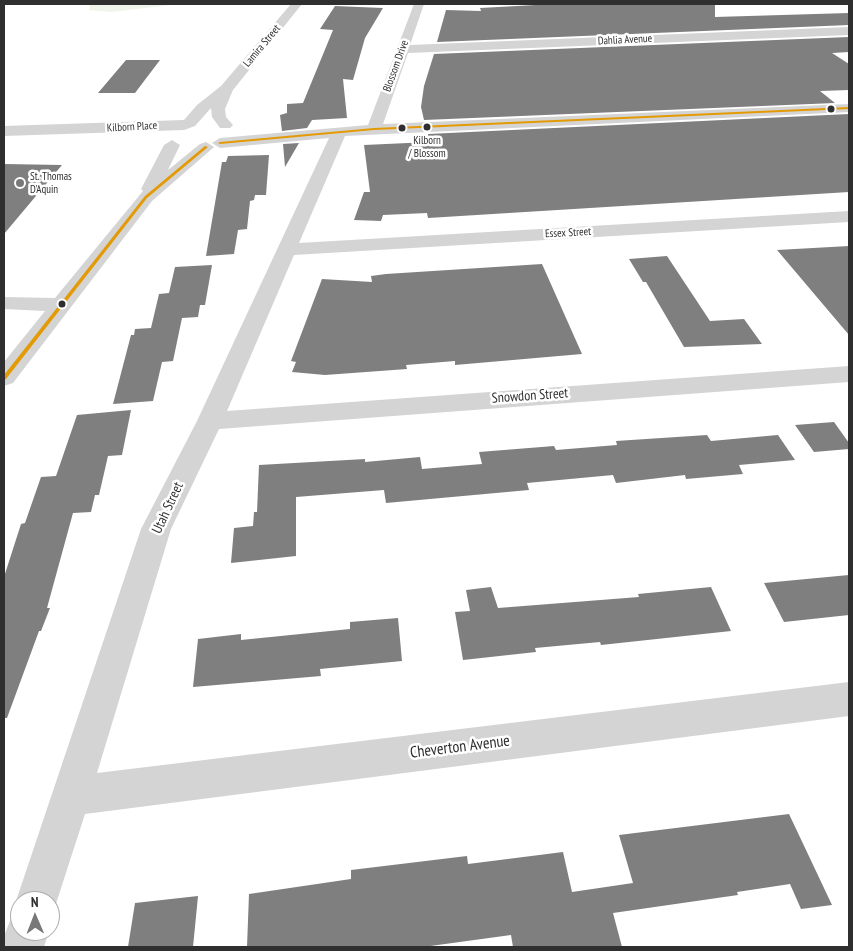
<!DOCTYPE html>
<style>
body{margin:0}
#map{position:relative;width:853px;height:951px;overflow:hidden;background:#fff;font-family:"PT Sans Narrow",sans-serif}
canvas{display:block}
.frame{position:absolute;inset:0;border:5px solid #2f2f2f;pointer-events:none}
.north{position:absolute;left:10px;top:891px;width:50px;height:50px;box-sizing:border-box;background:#fff;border:1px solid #acacac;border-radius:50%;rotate:359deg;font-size:14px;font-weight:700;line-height:20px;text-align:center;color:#2f2f2f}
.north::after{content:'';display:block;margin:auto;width:18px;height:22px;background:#787878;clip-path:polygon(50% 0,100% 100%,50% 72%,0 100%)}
</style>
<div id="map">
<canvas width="853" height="951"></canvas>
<div class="frame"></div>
<div class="north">N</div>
</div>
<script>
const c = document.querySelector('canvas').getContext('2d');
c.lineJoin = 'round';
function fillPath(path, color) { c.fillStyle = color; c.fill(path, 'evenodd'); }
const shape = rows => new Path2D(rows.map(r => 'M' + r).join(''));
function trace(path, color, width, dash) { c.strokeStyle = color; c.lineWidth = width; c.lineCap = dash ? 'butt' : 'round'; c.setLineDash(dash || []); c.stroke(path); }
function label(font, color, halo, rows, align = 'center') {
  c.font = font + ' "PT Sans Narrow",sans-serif'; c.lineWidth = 5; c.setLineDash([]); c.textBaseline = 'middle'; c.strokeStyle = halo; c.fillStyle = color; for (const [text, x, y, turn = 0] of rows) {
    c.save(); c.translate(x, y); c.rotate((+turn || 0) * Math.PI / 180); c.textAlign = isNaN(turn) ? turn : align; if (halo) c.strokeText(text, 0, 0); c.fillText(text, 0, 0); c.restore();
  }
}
fillPath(shape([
 [90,4,179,4,112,12,89,10]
]), '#f0f5ec');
fillPath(shape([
 [554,4,715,4,715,17,849,13,849,25,437,42,446,10,481,11,480,8],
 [335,6,383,8,365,38,353,80,343,79,347,118,312,120,307,128,282,131,280,115,287,113,287,104,303,103,333,30,320,29],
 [849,37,849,52,832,53,849,64,849,90,820,91,835,103,424,120,421,107,424,86,434,54],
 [126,60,160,60,135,93,98,93],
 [849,114,849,192,428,218,427,213,383,215,381,221,354,220,364,192,370,192,364,145,430,142,428,134],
 [299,143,285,167,283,144],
 [269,155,266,195,255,195,254,200,250,201,247,229,238,230,234,254,206,256,222,162,226,162,228,156],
 [4,164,62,165,4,234],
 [849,246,849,335,777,250],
 [667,256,710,321,744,319,762,344,684,347,646,282,643,282,629,259],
 [542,264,582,354,455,365,455,361,406,365,407,369,325,375,292,372,296,362,291,361,322,279,372,282,371,276,386,274],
 [212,265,205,305,200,305,198,317,182,318,173,361,162,362,153,401,113,404,131,335,134,335,135,329,151,328,159,294,169,293,175,267],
 [131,410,122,455,108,456,99,495,95,495,91,512,73,513,47,608,50,608,41,631,39,631,7,718,4,718,4,577,21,524,25,523,41,477,56,476,77,415],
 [834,422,849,443,849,449,814,452,795,425],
 [707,435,711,441,778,435,795,460,739,465,743,474,686,479,685,475,616,483,613,475,527,483,529,490,386,503,384,490,296,497,296,556,231,563,234,528,253,526,254,512,257,512,259,465,365,459,365,462,420,457,422,469,482,464,479,452,554,446,556,450,617,445,616,441],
 [849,575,849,615,784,622,764,583],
 [491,587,498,608,639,597,638,594,711,587,731,631,601,645,600,642,535,648,536,652,463,660,455,612,470,611,466,590],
 [398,618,402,661,320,669,321,676,193,687,198,639,241,634,241,640,350,629,350,622],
 [789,814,832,905,801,909,790,884,737,892,738,895,613,913,622,947,513,947,511,935,423,947,247,947,249,894,351,879,351,870,467,856,468,864,563,852,572,892,633,883,619,835],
 [198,896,193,947,128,947,135,903]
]), '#7f7f7f');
fillPath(shape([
 [291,4,302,4,233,90,225,109,226,117,233,125,230,128,220,128,212,117,211,108,195,126,184,130,4,136,4,126,184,120,197,105,221,86,291,4],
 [414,4,424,4,410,45,849,27,849,35,408,53,383,124,849,104,849,112,345,136,299,243,849,211,849,222,294,255,227,411,849,366,849,382,219,429,171,529,97,773,849,682,849,716,85,814,52,916,50,917,50,901,20,901,20,911,16,901,141,529,197,421,329,138,220,148,212,143,220,138,368,125,414,4],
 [172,140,180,145,168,170,200,144,206,142,214,147,152,201,13,383,4,386,4,362,45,311,4,309,4,297,55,298,143,191,141,189,164,145,172,140],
 [20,912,20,931,49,931,44,947,4,947,4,936,12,916,20,912]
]), '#d4d4d4');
fillPath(shape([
 [849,107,849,109,374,130,220,144,218,143,220,142,374,128,849,107],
 [205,146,208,147,147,198,6,379,4,380,4,375,145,196,205,146]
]), '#e39a05');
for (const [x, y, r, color] of [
 [831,109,4.5,"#2f2f2f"],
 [427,127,4.5,"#2f2f2f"],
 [402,128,4.5,"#2f2f2f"],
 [20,183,5,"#787878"],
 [62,304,4.5,"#2f2f2f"]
]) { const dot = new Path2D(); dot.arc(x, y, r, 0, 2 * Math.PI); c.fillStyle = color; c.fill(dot); trace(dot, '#fff', 2); }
label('11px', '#2f2f2f', '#fff', [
 ["Dahlia Avenue",625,40,-3],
 ["Lamira Street",262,46,-50],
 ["Blossom Drive",396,66,-70],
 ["Kilborn Place",132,127,-3],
 ["Essex Street",568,233,-3]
]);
label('11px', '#2f2f2f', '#fff', [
 ["Kilborn",427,141],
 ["/ Blossom",427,154]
]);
label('11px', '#2f2f2f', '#fff', [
 ["St. Thomas",30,177],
 ["D'Aquin",30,190]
], 'left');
label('14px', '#2f2f2f', '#fff', [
 ["Snowdon Street",530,396,-4],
 ["Utah Street",168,508,-65]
]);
label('16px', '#2f2f2f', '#fff', [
 ["Cheverton Avenue",460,747,-7]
]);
</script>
